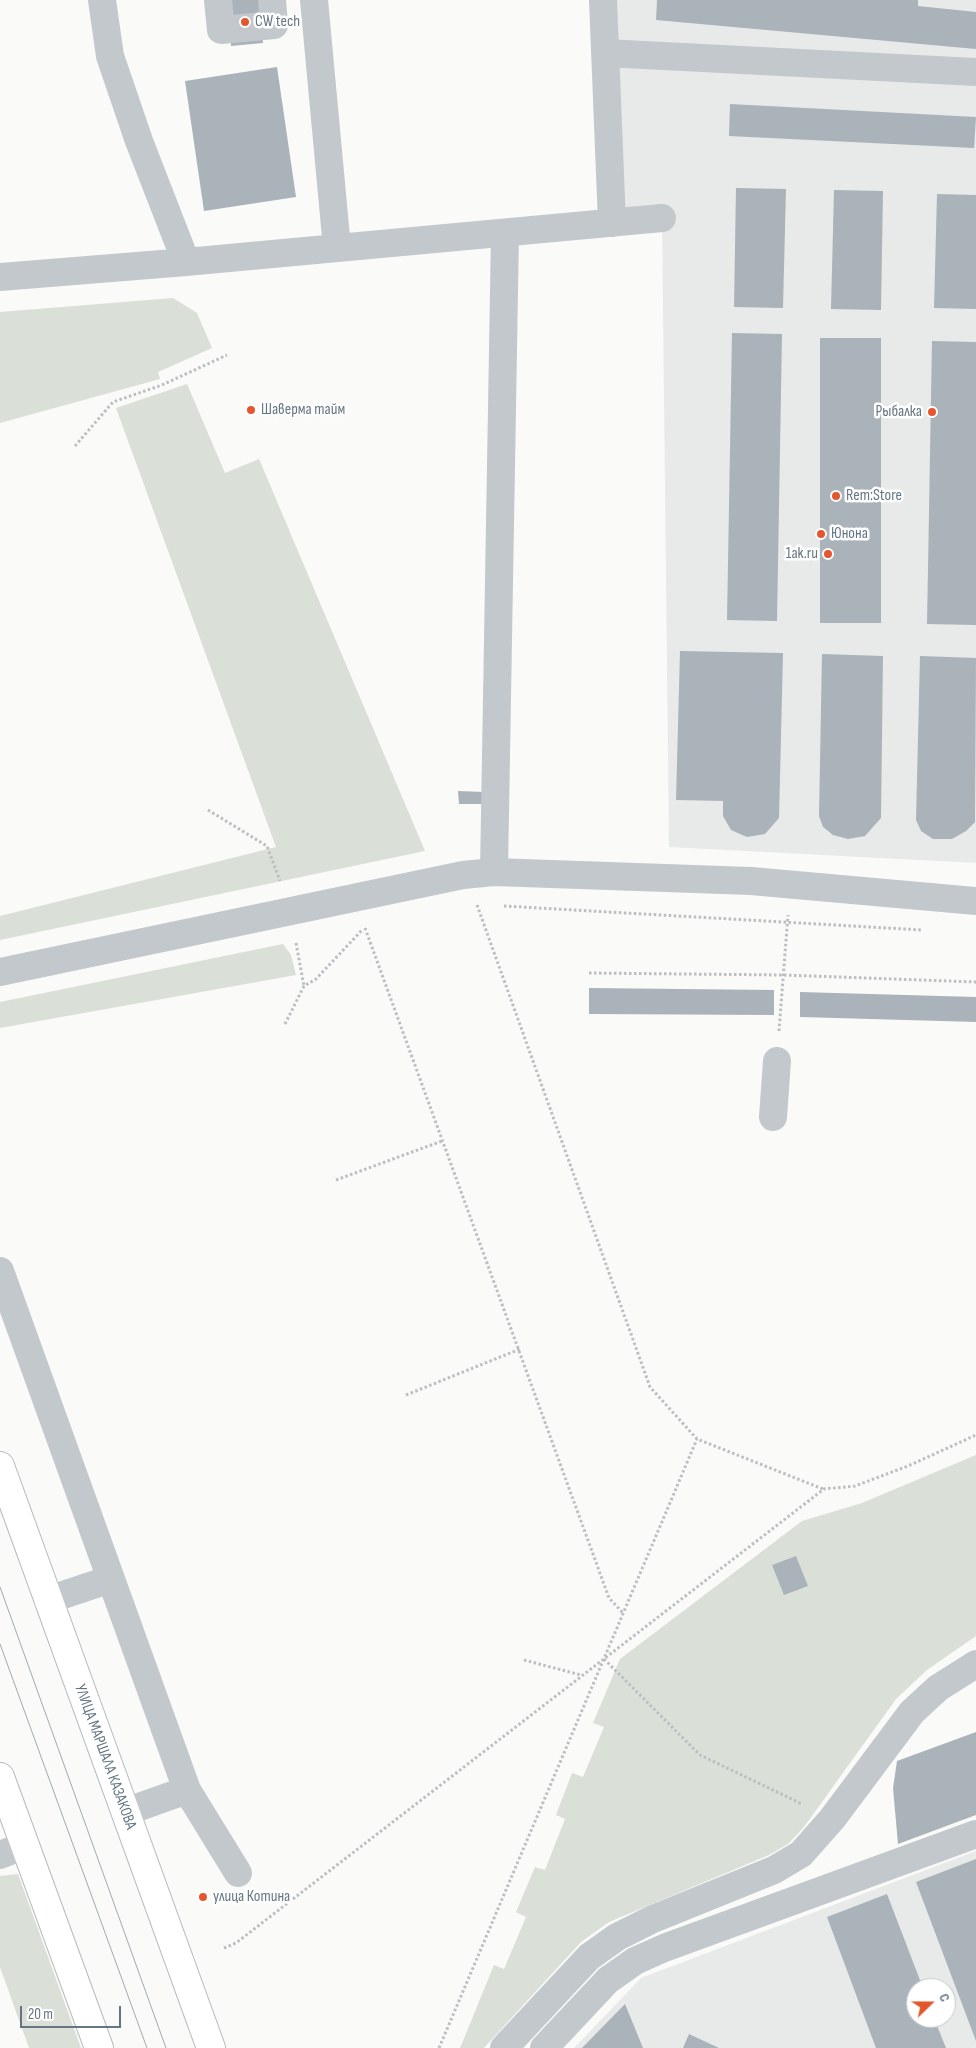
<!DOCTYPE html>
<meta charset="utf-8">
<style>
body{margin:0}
#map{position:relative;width:976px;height:2048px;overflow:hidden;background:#fafaf8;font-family:"Sofia Sans Condensed",sans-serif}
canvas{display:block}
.north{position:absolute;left:906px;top:1978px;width:50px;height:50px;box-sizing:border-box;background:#fff;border:1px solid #c1c8cd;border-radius:50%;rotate:68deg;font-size:14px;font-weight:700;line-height:20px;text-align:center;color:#657683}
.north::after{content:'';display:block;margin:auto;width:18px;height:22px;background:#e4572e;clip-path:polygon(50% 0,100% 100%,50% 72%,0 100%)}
.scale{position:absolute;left:20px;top:2006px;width:101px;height:22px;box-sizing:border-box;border:2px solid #657683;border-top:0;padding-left:6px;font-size:15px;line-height:18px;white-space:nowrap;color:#657683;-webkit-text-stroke:4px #fff;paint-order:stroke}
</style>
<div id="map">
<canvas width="976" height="2048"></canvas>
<div class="north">С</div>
<div class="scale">20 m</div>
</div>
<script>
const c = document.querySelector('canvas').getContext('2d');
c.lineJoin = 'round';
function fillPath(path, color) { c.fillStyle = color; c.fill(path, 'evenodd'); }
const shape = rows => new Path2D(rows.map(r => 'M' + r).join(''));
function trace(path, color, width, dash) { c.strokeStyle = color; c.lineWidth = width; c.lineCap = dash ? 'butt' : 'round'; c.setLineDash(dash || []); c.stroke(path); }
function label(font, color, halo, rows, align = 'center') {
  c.font = font + ' "Sofia Sans Condensed",sans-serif'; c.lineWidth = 5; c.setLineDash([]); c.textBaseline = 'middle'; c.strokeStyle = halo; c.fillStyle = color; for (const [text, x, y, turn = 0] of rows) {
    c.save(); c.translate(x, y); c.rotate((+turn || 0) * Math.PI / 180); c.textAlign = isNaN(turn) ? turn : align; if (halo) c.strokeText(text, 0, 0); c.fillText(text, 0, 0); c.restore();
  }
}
fillPath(shape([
 [612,0,976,0,976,863,669,847,662,218,620,222],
 [976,1851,976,2048,574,2048,641,1978],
 [916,1988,946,1988,946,2018,916,2018]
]), '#e8e9e9');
fillPath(shape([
 [173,298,197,313,212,348,158,372,160,379,0,423,0,312],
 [187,384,225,473,259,459,425,851,0,940,0,916,276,847,116,408],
 [283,944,291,955,296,975,0,1028,0,1002],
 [976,1455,976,1636,927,1670,896,1699,804,1827,788,1844,769,1855,609,1922,581,1942,484,2048,460,2048,494,1965,504,1969,526,1917,516,1912,535,1867,545,1870,565,1819,556,1815,572,1773,583,1777,604,1727,593,1723,620,1659,802,1521,862,1503],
 [18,1874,81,2048,29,2048,0,1967,0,1876]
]), '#dadfd7');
fillPath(shape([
 [228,0,259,0,263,43,231,46],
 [657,0,918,0,918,6,976,12,976,49,656,20],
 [277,67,296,197,204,211,185,81],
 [730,104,976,117,974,148,729,136],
 [736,188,786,189,783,308,734,307],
 [834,190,883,191,881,310,831,309],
 [937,194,976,195,976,309,934,308],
 [732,333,782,334,777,621,727,620],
 [820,338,881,338,881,623,820,623],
 [932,341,976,342,976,625,927,624],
 [680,651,783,653,779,818,765,834,747,837,731,830,723,816,723,801,676,800],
 [822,654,883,656,881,818,865,836,848,839,833,835,823,827,819,816],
 [920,656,976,658,975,822,966,831,952,839,933,839,921,831,916,820],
 [458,791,484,792,485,804,459,804],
 [589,988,774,990,774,1015,589,1014],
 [800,992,976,997,976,1022,800,1017],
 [796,1556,808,1586,784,1595,772,1565],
 [976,1732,976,1815,898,1844,893,1788,897,1761],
 [976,1859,976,2041,916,1882],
 [887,1894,923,1988,916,1988,916,2018,934,2018,946,2048,876,2048,827,1917],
 [625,2004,643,2048,582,2048],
 [689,2034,719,2048,683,2048]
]), '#aab3b9');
const major = shape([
 [0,1466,211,2048],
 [0,1777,99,2048]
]);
trace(major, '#b5babe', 30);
trace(shape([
 [75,446,113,402,162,385,227,355],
 [208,810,267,846,280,881],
 [477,905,650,1387,697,1439,823,1489],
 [504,906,922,930],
 [365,928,609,1598,623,1613],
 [296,943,304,986],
 [589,973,783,975,976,982],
 [285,1024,304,986,316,979,363,929],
 [779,1031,788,915],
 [336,1180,442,1141],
 [406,1395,520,1349],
 [604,1659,700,1755,802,1804],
 [524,1660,581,1675],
 [224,1948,236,1943,824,1489,855,1486,908,1466,976,1435],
 [439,2048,697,1439]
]), '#bbbfc2', 3, [2.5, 2.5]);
trace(shape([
 [102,0,110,56,139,141,186,262],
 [218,0,221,30,274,25,272,0],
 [314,0,337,248],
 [603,0,612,223],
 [605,53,976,72],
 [0,277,186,262,662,218],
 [494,872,505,233],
 [0,972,463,875,494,872,751,881,976,901],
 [773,1117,777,1061],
 [0,1271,187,1790,238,1873],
 [48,1600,111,1579],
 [125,1812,187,1790],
 [0,1855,25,1845],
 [504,2048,589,1957,617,1937,653,1919,774,1870,801,1854,832,1819,912,1712,938,1688,976,1664],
 [544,2048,608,1980,635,1961,664,1948,976,1834]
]), '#c3c8cc', 28);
trace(major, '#fff', 28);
trace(shape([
 [0,1587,166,2048],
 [0,1644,147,2048]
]), '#a2aab0', 1);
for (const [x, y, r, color] of [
 [245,22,5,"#e4572e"],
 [251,410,5,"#e4572e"],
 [932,412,5,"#e4572e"],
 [836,496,5,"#e4572e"],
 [821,534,5,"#e4572e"],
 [828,554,5,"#e4572e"],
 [203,1897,5,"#e4572e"]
]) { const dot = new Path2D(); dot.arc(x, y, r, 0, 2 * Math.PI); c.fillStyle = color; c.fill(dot); trace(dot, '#fff', 2); }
label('16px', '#657683', '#fff', [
 ["CW tech",255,22],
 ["Шаверма тайм",261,410],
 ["Рыбалка",922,412,"right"],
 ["Rem:Store",846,496],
 ["Юнона",831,534],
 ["1ak.ru",818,554,"right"],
 ["улица Котина",213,1897]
], 'left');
label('16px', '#657683', '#fff', [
 ["УЛИЦА МАРШАЛА КАЗАКОВА",105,1757,70]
]);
</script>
